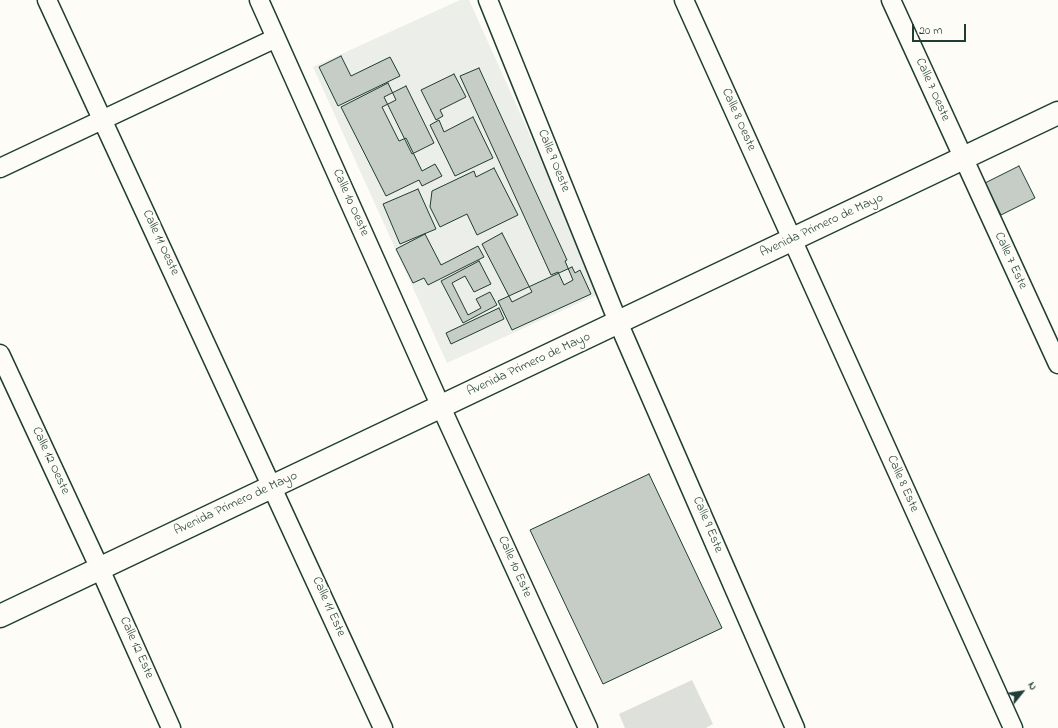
<!DOCTYPE html>
<style>
body{margin:0}
#map{position:relative;width:1058px;height:728px;overflow:hidden;background:#fdfcf7;font-family:"Indie Flower",sans-serif}
canvas{display:block}
.north{position:absolute;left:1002px;top:672px;width:40px;height:40px;-webkit-text-stroke:3px #fdfcf7;paint-order:stroke;rotate:60deg;font-size:11px;font-weight:700;line-height:16px;text-align:center;color:#1f3d34}
.north::after{content:'';display:block;margin:auto;width:14px;height:18px;background:#1f3d34;clip-path:polygon(50% 0,100% 100%,50% 72%,0 100%)}
.scale{position:absolute;left:912px;top:24px;width:54px;height:18px;box-sizing:border-box;border:2px solid #1f3d34;border-top:0;padding-left:5px;font-size:12px;line-height:14px;white-space:nowrap;color:#1f3d34;-webkit-text-stroke:3px #fdfcf7;paint-order:stroke}
</style>
<div id="map">
<canvas width="1058" height="728"></canvas>
<div class="north">N</div>
<div class="scale">20 m</div>
</div>
<script>
const c = document.querySelector('canvas').getContext('2d');
c.lineJoin = 'round';
function fillPath(path, color) { c.fillStyle = color; c.fill(path, 'evenodd'); }
const shape = rows => new Path2D(rows.map(r => 'M' + r).join(''));
function trace(path, color, width, dash) { c.strokeStyle = color; c.lineWidth = width; c.lineCap = dash ? 'butt' : 'round'; c.setLineDash(dash || []); c.stroke(path); }
function label(font, color, halo, rows, align = 'center') {
  c.font = font + ' "Indie Flower",sans-serif'; c.lineWidth = 3.5; c.setLineDash([]); c.textBaseline = 'middle'; c.strokeStyle = halo; c.fillStyle = color; for (const [text, x, y, turn = 0] of rows) {
    c.save(); c.translate(x, y); c.rotate((+turn || 0) * Math.PI / 180); c.textAlign = isNaN(turn) ? turn : align; if (halo) c.strokeText(text, 0, 0); c.fillText(text, 0, 0); c.restore();
  }
}
fillPath(shape([
 [460,0,469,0,601,293,447,363,313,67]
]), '#eceee9');
fillPath(shape([
 [692,680,713,724,706,728,625,728,619,714]
]), '#dde0db');
const building = shape([
 [341,56,351,76,390,57,400,76,338,106,319,67,341,56],
 [479,68,567,260,565,261,573,280,564,285,558,272,551,275,460,76,479,68],
 [454,74,466,97,440,110,443,116,436,120,421,90,454,74],
 [388,83,396,100,382,107,399,141,406,138,422,171,435,164,442,176,422,186,419,180,386,196,341,107,388,83],
 [406,86,434,143,412,154,384,97,406,86],
 [473,117,493,158,455,176,430,125,439,120,444,132,473,117],
 [1019,166,1035,198,1001,215,985,183,1019,166],
 [494,168,518,215,477,235,467,214,440,227,430,207,432,191,474,171,476,177,494,168],
 [418,189,436,229,400,244,383,204,418,189],
 [502,233,532,292,512,302,482,244,502,233],
 [425,234,441,265,478,246,484,257,428,285,424,278,413,283,396,249,425,234],
 [479,261,491,284,474,292,465,276,452,283,468,315,481,308,476,299,490,292,497,305,463,323,441,281,479,261],
 [572,267,575,273,580,270,591,294,512,330,498,301,572,267],
 [499,308,504,319,451,344,446,333,499,308],
 [649,474,722,628,603,684,530,530,649,474]
]);
fillPath(building, '#c6cdc7');
trace(building, '#1f3d34', 1);
const minor = shape([
 [47,0,383,728],
 [259,0,441,407,588,728],
 [488,0,618,322,795,728],
 [684,0,1013,728],
 [891,0,1058,364],
 [0,168,276,38],
 [0,354,100,569,171,728]
]);
const tertiary = shape([
 [0,616,1058,113]
]);
trace(minor, '#1f3d34', 21);
trace(tertiary, '#1f3d34', 25);
trace(minor, '#fdfcf7', 18);
trace(tertiary, '#fdfcf7', 22);
label('13px', '#1f3d34', '#fdfcf7', [
 ["Calle 7 Oeste",932,90,66],
 ["Calle 8 Oeste",738,120,66],
 ["Calle 9 Oeste",553,161,68],
 ["Calle 10 Oeste",350,203,66],
 ["Avenida Primero de Mayo",822,226,-25],
 ["Calle 11 Oeste",160,243,65],
 ["Calle 7 Este",1010,261,65],
 ["Avenida Primero de Mayo",529,365,-25],
 ["Calle 12 Oeste",50,461,65],
 ["Calle 8 Este",902,484,66],
 ["Avenida Primero de Mayo",236,504,-25],
 ["Calle 9 Este",707,525,67],
 ["Calle 10 Este",514,567,66],
 ["Calle 11 Este",328,607,66],
 ["Calle 12 Este",136,648,66]
]);
</script>
